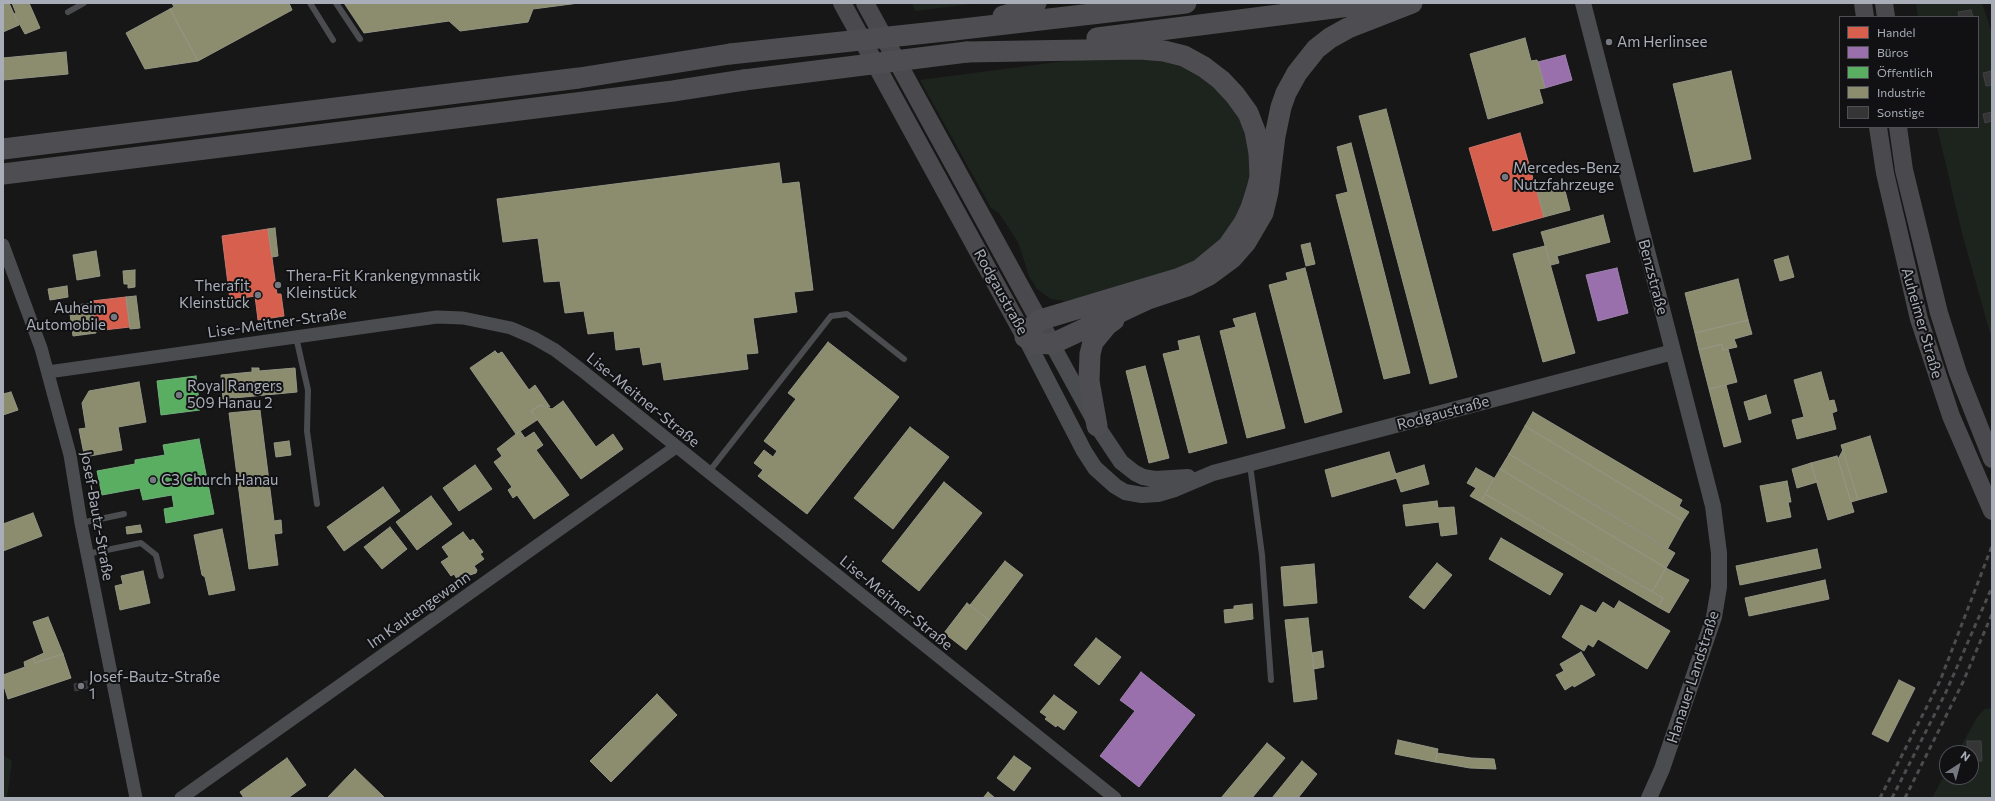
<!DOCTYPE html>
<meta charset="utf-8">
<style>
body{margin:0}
#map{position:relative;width:1995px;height:801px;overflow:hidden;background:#171717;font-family:Commissioner,sans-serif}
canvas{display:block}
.frame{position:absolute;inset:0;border:4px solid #a8adb8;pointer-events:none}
.legend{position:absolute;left:1839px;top:16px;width:140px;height:112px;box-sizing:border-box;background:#111113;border:1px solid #4d4f55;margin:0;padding:5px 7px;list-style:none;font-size:12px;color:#a8adb8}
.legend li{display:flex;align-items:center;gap:8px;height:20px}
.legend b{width:20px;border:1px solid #4d4f55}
.north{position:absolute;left:1939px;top:745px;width:40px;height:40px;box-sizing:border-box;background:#111113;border:1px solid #4d4f55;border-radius:50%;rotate:36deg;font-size:11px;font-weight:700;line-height:16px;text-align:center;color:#a8adb8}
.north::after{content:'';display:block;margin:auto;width:14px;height:18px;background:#757880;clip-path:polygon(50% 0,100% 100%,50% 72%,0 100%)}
</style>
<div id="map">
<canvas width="1995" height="801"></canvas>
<div class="frame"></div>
<ul class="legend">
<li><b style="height:11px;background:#d6604d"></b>Handel</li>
<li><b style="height:11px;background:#9970ab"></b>Büros</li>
<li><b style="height:11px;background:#5aae61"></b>Öffentlich</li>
<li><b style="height:11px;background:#8c8c6e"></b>Industrie</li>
<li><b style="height:11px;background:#353536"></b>Sonstige</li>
</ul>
<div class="north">N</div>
</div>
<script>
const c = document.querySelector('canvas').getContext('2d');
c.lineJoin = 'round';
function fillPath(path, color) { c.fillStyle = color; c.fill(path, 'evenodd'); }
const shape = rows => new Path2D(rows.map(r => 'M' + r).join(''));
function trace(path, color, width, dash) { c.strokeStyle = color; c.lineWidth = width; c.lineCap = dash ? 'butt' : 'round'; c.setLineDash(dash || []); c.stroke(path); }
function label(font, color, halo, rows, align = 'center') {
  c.font = font + ' Commissioner,sans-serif'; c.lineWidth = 4; c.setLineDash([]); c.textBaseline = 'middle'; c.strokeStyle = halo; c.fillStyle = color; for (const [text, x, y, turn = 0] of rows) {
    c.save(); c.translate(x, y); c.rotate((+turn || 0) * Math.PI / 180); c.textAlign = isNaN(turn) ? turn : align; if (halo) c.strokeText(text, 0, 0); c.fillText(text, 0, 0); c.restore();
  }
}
fillPath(shape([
 [912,3,979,3,915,11],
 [1916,3,1982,3,1992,33,1992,340,1962,233,1937,127,1978,127,1978,17,1918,17],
 [1141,51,1184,61,1233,98,1255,161,1241,219,1196,266,1088,297,1065,301,1051,299,1037,289,1029,276,1018,242,999,213,991,208,920,80],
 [1991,708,1992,798,1932,798,1947,770,1947,777,1971,777,1971,753,1957,753,1978,716,1985,709],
 [3,755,12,761,7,798,3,798]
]), '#1d241e');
const shops = shape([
 [1520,133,1544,217,1493,231,1469,148,1520,133],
 [268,229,277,294,281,294,284,316,258,320,255,296,230,300,222,236,268,229],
 [126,297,130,327,95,331,92,301,126,297]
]);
fillPath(shops, '#d6604d');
trace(shops, '#c8776d', 1);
const offices = shape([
 [1565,55,1572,80,1545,88,1538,62,1565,55],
 [1617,268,1628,313,1598,321,1586,275,1617,268],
 [1141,672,1195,715,1139,787,1100,756,1135,711,1120,700,1141,672]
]);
fillPath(offices, '#9970ab');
trace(offices, '#9e82af', 1);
const public = shape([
 [196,376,200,410,161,415,157,381,196,376],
 [199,439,214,514,166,523,164,509,174,507,172,495,143,500,140,488,102,495,97,471,135,464,135,460,165,455,163,445,199,439]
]);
fillPath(public, '#5aae61');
trace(public, '#71ae7b', 1);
const industry = shape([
 [3,3,9,3,19,25,3,32,3,3],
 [12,3,29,3,40,28,25,34,14,14,16,13,12,3],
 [172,3,289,3,292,10,198,61,170,9,174,7,172,3],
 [344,3,579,3,533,9,528,22,460,31,449,21,364,33,344,3],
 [170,9,198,61,145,69,126,33,170,9],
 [1525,38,1531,61,1537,60,1538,62,1545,88,1539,89,1543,103,1488,119,1470,54,1525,38],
 [66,52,68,74,3,80,3,58,66,52],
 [1731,71,1751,159,1694,172,1673,84,1731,71],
 [1386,109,1457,377,1430,384,1359,116,1386,109],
 [1351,143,1410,373,1384,379,1336,195,1348,192,1337,147,1351,143],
 [779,163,782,184,799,182,813,290,794,292,797,312,753,318,758,353,746,354,748,369,664,380,661,362,643,365,640,347,616,350,614,331,588,334,584,311,565,313,560,281,544,282,538,238,503,242,497,199,779,163],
 [1563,183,1570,210,1544,217,1537,190,1563,183],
 [1603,215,1610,242,1557,256,1559,263,1551,265,1541,232,1603,215],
 [275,228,278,256,272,257,268,229,275,228],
 [1310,243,1315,264,1306,266,1301,245,1310,243],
 [1545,246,1575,353,1543,362,1513,254,1545,246],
 [96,251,100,276,77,280,73,255,96,251],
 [1788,256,1794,277,1780,281,1774,260,1788,256],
 [1305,268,1342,412,1305,423,1269,285,1288,280,1286,273,1305,268],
 [135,270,135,287,128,288,128,284,124,284,123,271,135,270],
 [1738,279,1748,320,1695,333,1685,293,1738,279],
 [67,286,68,297,50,300,48,289,67,286],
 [136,296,140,328,130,329,126,297,136,296],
 [92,303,96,333,73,336,69,306,92,303],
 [1255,313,1285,428,1247,438,1220,331,1236,327,1233,319,1255,313],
 [1748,320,1752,334,1734,339,1737,347,1723,350,1722,344,1699,350,1695,333,1748,320],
 [1199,336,1227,443,1189,453,1163,354,1180,350,1178,341,1199,336],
 [828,342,899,397,807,514,758,476,763,470,754,463,764,450,773,457,777,451,764,441,796,399,788,393,828,342],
 [1722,344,1723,350,1728,349,1737,382,1709,389,1699,350,1722,344],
 [495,351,498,354,502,352,529,390,535,385,550,407,540,405,531,411,537,420,516,434,470,368,495,351],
 [1145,366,1169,458,1149,463,1126,371,1145,366],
 [252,368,259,368,259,371,295,368,297,392,223,399,221,375,252,372,252,368],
 [1821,372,1829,401,1834,400,1837,411,1832,413,1836,429,1797,439,1792,420,1804,417,1794,380,1821,372],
 [139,382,146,422,118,427,122,450,90,456,90,452,84,454,79,429,86,428,82,403,89,391,139,382],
 [1726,385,1741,442,1724,447,1709,389,1726,385],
 [11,392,18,410,3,415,3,394,11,392],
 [1766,395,1771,413,1749,420,1744,402,1766,395],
 [563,401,596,447,613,434,623,449,581,479,531,411,540,405,552,409,563,401],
 [260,410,274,521,281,520,282,533,274,534,278,565,249,569,229,413,260,410],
 [1533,412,1682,500,1679,506,1689,512,1683,521,1525,426,1533,412],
 [1525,426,1683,521,1668,548,1509,454,1525,426],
 [910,427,949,457,893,529,854,498,910,427],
 [520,431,525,438,534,432,543,445,536,450,569,495,534,519,517,495,513,498,508,490,512,487,494,462,502,456,497,449,520,431],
 [1870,436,1887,492,1858,500,1841,445,1870,436],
 [289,441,291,455,276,457,274,443,289,441],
 [1843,450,1858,500,1851,502,1838,459,1843,450],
 [1389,452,1397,478,1332,497,1325,470,1389,452],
 [1509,454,1675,553,1666,568,1500,469,1509,454],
 [1837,456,1854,512,1828,520,1811,463,1837,456],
 [1811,463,1817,482,1797,488,1792,469,1811,463],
 [475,465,492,489,459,511,443,488,475,465],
 [1424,465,1429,484,1401,492,1395,474,1424,465],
 [1476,468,1494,478,1481,502,1470,496,1476,488,1467,483,1476,468],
 [1500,469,1666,568,1652,592,1485,494,1500,469],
 [1787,481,1791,502,1788,502,1791,517,1767,522,1760,486,1787,481],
 [944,482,982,513,919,591,882,561,944,482],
 [383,487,400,511,344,551,327,527,383,487],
 [1485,494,1663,598,1658,607,1481,502,1485,494],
 [431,496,452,524,417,550,396,522,431,496],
 [1437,501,1438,508,1454,507,1457,534,1441,536,1439,522,1406,526,1403,505,1437,501],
 [33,513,42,536,3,551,3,524,33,513],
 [140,525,142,532,127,534,126,527,140,525],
 [390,527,407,549,382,569,364,547,390,527],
 [222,529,235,590,209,595,205,577,202,575,194,535,222,529],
 [463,532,470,541,473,539,483,552,480,554,484,559,474,566,477,570,476,573,470,575,467,572,457,579,454,574,451,576,441,562,449,557,442,547,463,532],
 [1501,538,1563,574,1550,595,1489,559,1501,538],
 [1817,549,1821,568,1740,585,1736,566,1817,549],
 [1005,561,1023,575,989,620,970,605,1005,561],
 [1437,563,1452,575,1424,609,1409,597,1437,563],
 [1314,564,1317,603,1284,606,1281,567,1314,564],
 [1666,568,1689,580,1669,613,1658,607,1663,598,1652,592,1666,568],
 [143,571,150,603,120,610,115,586,123,584,121,576,143,571],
 [1825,580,1829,599,1749,616,1745,598,1825,580],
 [1619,601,1670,631,1647,669,1598,639,1593,647,1588,644,1584,651,1562,637,1581,605,1596,613,1603,602,1614,609,1619,601],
 [967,603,989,620,966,650,944,633,967,603],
 [1252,604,1253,619,1225,623,1224,610,1234,609,1234,606,1252,604],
 [48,617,63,654,35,663,33,658,44,653,33,622,48,617],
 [1308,618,1317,699,1294,702,1285,620,1308,618],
 [1096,638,1121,657,1099,685,1074,665,1096,638],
 [1322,651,1324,667,1314,669,1312,653,1322,651],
 [1581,652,1595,675,1574,687,1573,685,1565,690,1556,675,1564,671,1560,664,1581,652],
 [63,654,71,678,8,699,3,683,3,675,25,667,24,662,33,658,35,663,63,654],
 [1899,680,1915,688,1888,742,1872,734,1899,680],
 [657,694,677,715,611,782,590,761,657,694],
 [1054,695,1077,712,1064,730,1057,725,1056,727,1045,719,1047,717,1040,712,1054,695],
 [1398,740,1438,749,1435,762,1395,754,1398,740],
 [1267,743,1285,758,1252,798,1221,798,1267,743],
 [1437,753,1471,758,1494,759,1496,769,1470,768,1435,762,1437,753],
 [1014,756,1031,768,1014,791,997,778,1014,756],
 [287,758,306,785,288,798,244,798,240,792,287,758],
 [1302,761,1317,774,1298,798,1272,798,1302,761],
 [355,769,385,798,327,798,355,769],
 [988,792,995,798,983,798,988,792]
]);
fillPath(industry, '#8c8c6e');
trace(industry, '#949684', 1);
const building = shape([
 [1971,10,1973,17,1959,17,1958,12,1971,10],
 [1991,71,1992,85,1986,86,1983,73,1991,71],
 [1992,112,1992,121,1985,123,1983,114,1992,112],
 [87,681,88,688,75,691,74,684,87,681],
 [1967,741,1981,741,1982,761,1971,761,1971,753,1967,753,1967,741],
 [1953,777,1965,777,1965,783,1953,783,1953,777]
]);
fillPath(building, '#353536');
trace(building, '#3f4043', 1);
trace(shape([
 [310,3,333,40],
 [336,3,360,39],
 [68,12,84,3],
 [296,337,308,390,307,431,317,504],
 [1250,465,1262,555,1271,680],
 [708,473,831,316,847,314,904,359],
 [81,523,124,514],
 [87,554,141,543,156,555,161,576]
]), '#4b4c50', 6);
trace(shape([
 [3,245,41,348,70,455,81,523,136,798],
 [48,372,437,317,463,318,511,328,534,338,555,350,580,369,1115,798],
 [181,798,676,447]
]), '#4b4c50', 13);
trace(shape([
 [1583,3,1713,506,1719,553,1719,587,1714,617,1662,769,1649,798],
 [1025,337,1084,451,1095,468,1115,486,1125,492,1142,495,1158,494,1175,489,1213,473,1236,467,1673,352],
 [1052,344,1097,426,1121,462,1135,473,1143,477,1155,479,1188,477]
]), '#4b4c50', 16);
trace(shape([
 [842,3,1025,337],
 [865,3,1052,344],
 [1863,3,1865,17],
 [1884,3,1886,17],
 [1878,127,1885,173,1919,319,1951,416,1992,511],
 [1898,127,1904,170,1939,313,1958,373,1992,459]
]), '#4a4a4e', 18);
trace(shape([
 [1003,16,1020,11,1036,3],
 [954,30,1186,3],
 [1097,38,1373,3],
 [967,52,1140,49,1164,51,1184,56,1204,67,1221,80,1235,95,1248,113,1255,131,1259,153,1260,177,1257,189,1251,208,1244,223,1228,246,1199,270,1180,278,1040,320,1028,330,1025,337,1035,343,1052,344,1148,299,1187,286,1209,275,1232,258,1246,242,1263,213,1268,192,1275,136,1281,107,1286,93,1297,73,1316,49,1330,38,1348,28,1412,3],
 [3,149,579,78,730,54],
 [3,174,673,91,744,80],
 [1097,426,1089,381,1090,354,1093,342,1107,325,1114,320]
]), '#4e4e52', 21);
trace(shape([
 [1880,798,1940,681,1992,546],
 [1892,798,1946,692,1992,587],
 [1905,798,1963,682,1992,614]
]), '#4b4c4f', 3, [5, 4]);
trace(shape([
 [730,54,954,30],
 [744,80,967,52]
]), '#4e4e52', 21);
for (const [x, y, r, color] of [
 [1609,42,4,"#757880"],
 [1505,177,4,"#757880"],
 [278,285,4,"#757880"],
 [258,295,4,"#757880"],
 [114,317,4,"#757880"],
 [179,395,4,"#757880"],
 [153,480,4,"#757880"],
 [81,686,4,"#757880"]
]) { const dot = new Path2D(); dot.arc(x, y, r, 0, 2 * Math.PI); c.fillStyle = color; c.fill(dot); trace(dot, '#111113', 1.5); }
label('15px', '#a8adb8', '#111113', [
 ["Am Herlinsee",1617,42],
 ["Mercedes-Benz",1513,168],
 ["Nutzfahrzeuge",1513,185],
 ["Thera-Fit Krankengymnastik",286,276],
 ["Kleinstück",286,293],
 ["Therafit",250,286,"right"],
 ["Kleinstück",250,303,"right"],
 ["Auheim",106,308,"right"],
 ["Automobile",106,325,"right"],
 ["Royal Rangers",187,386],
 ["509 Hanau 2",187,403],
 ["C3 Church Hanau",161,480],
 ["Josef-Bautz-Straße",89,677],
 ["1",89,694]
], 'left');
label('15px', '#a8adb8', '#111113', [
 ["Benzstraße",1653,277,75],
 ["Rodgaustraße",1001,292,61],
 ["Lise-Meitner-Straße",277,323,-8],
 ["Auheimer Straße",1922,323,74],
 ["Lise-Meitner-Straße",643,400,39],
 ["Rodgaustraße",1443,413,-15],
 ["Josef-Bautz-Straße",97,516,80],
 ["Lise-Meitner-Straße",896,603,39],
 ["Im Kautengewann",419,610,-35],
 ["Hanauer Landstraße",1693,677,-72]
]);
</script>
